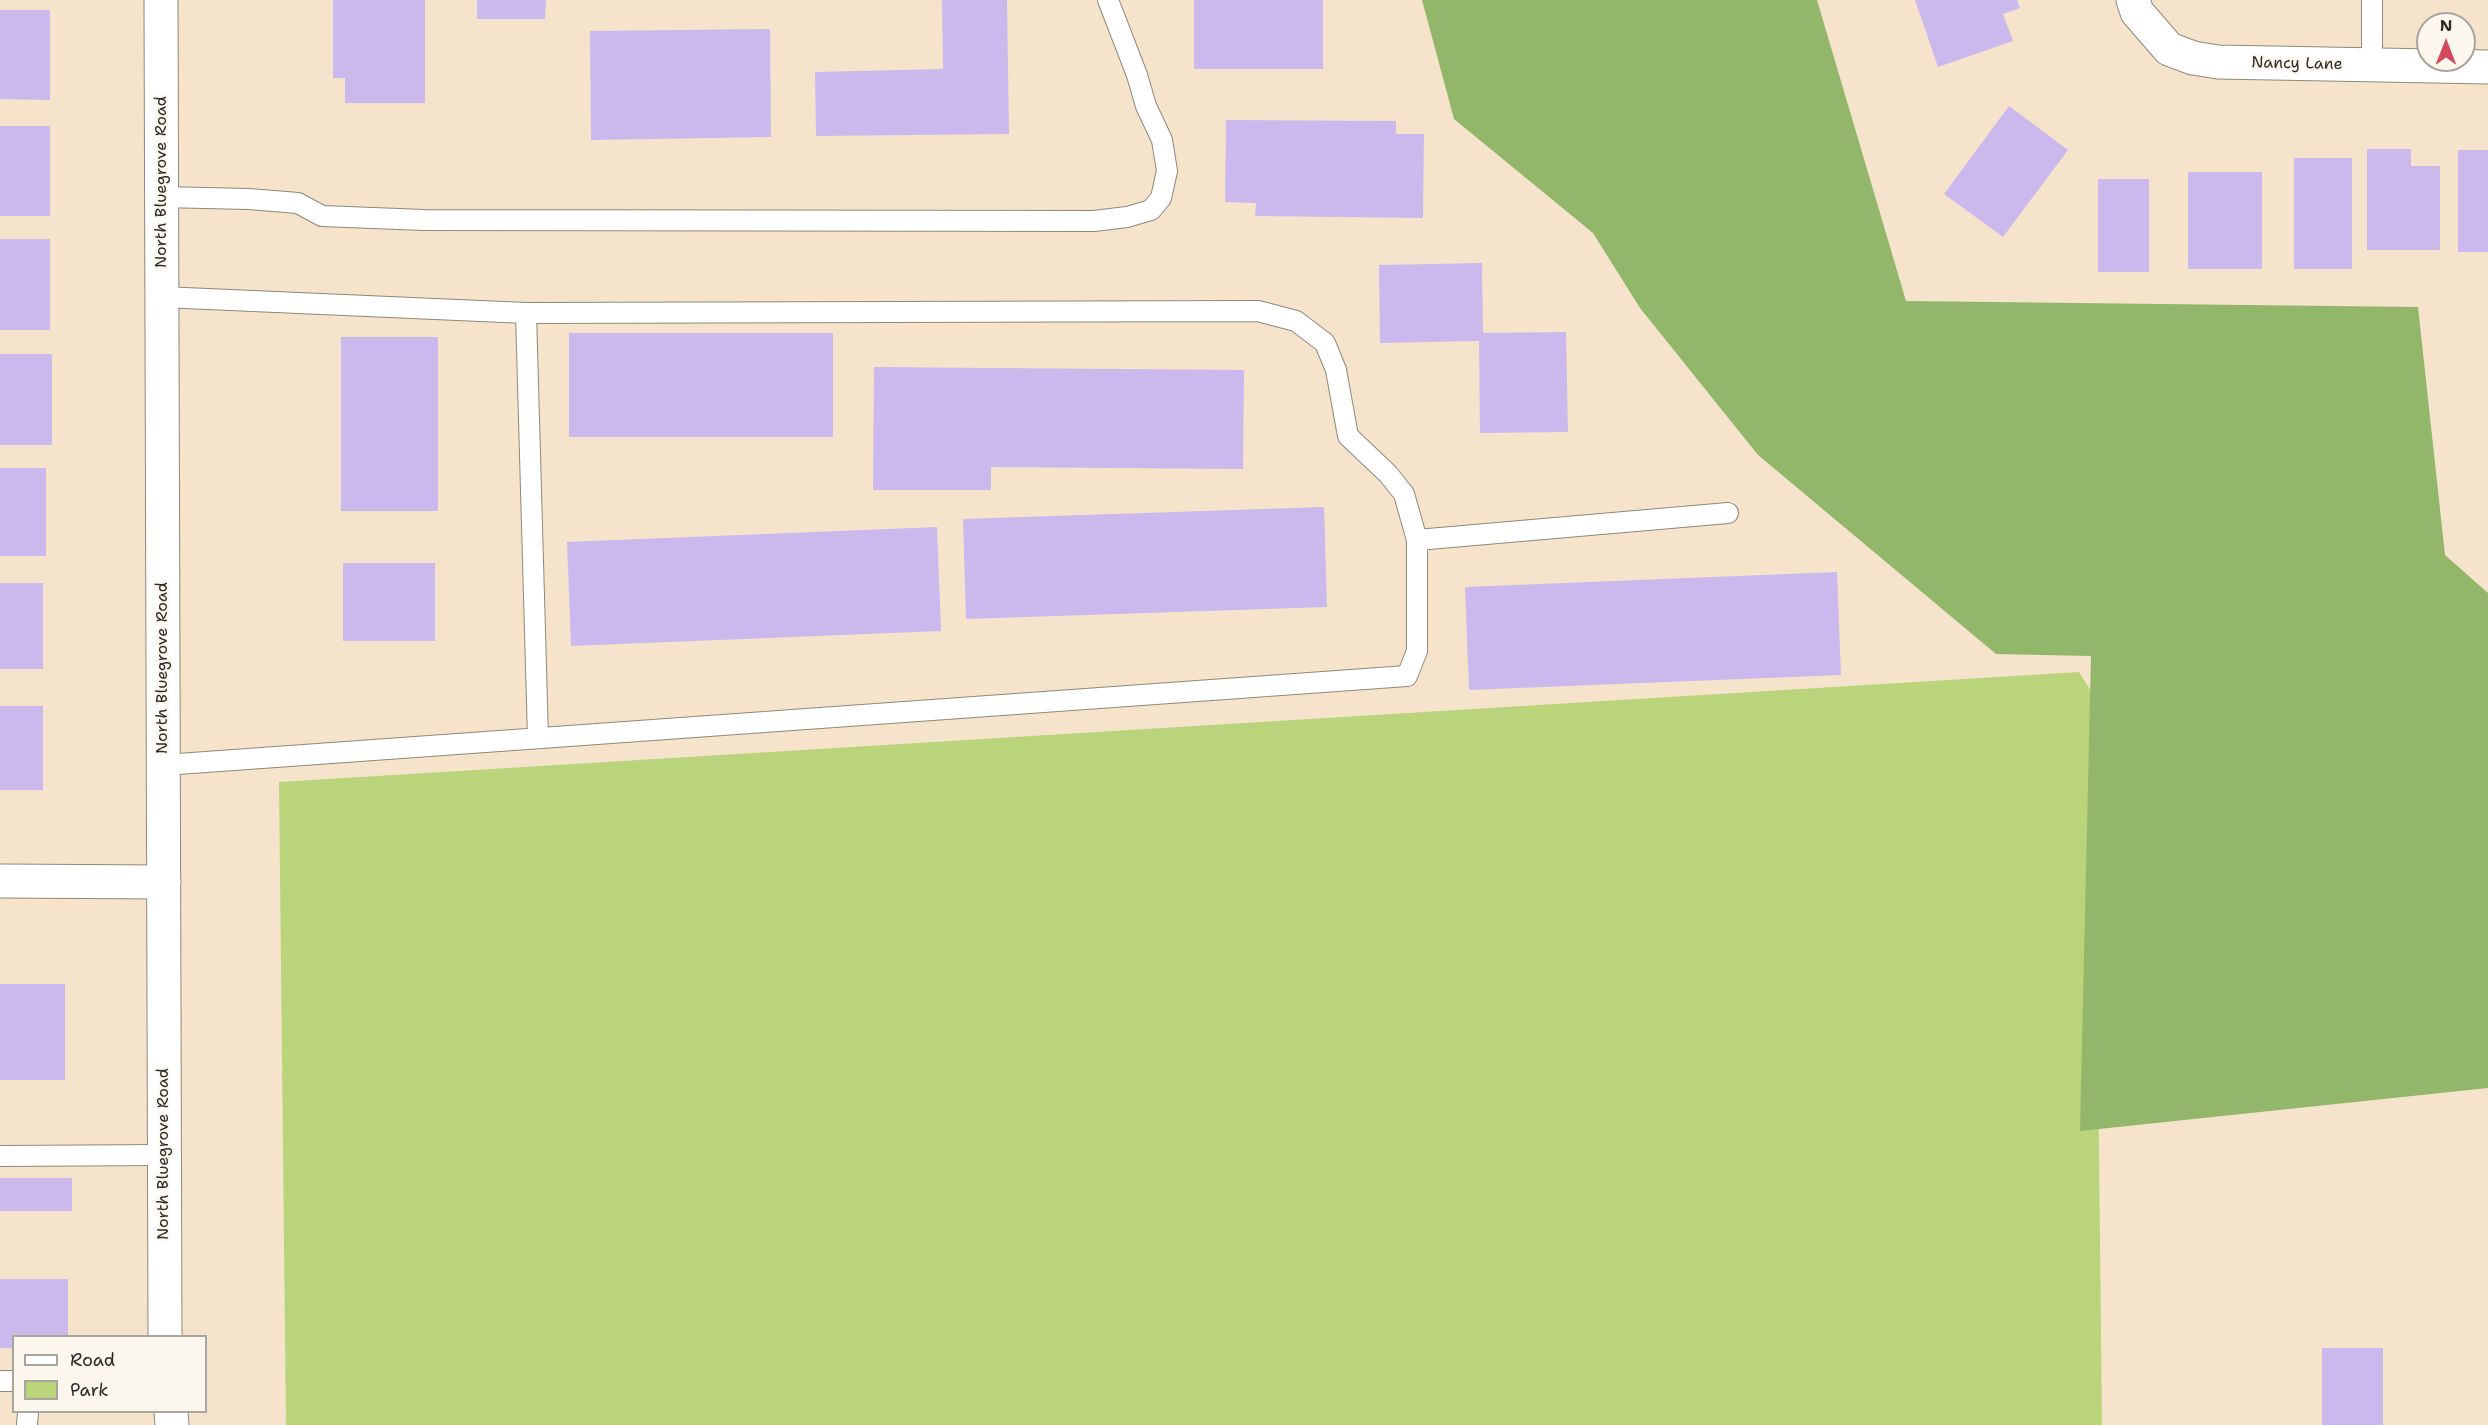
<!DOCTYPE html>
<style>
body{margin:0}
#map{position:relative;width:2488px;height:1425px;overflow:hidden;background:#f5e4cb;font-family:"Shantell Sans",sans-serif}
canvas{display:block}
.legend{position:absolute;left:12px;top:1335px;width:195px;height:78px;box-sizing:border-box;background:#fbf7ec;border:2px solid #a8a59f;margin:0;padding:8px 10px;list-style:none;font-size:18px;color:#2b2b2b}
.legend li{display:flex;align-items:center;gap:12px;height:30px}
.legend b{width:30px;border:2px solid #a8a59f}
.north{position:absolute;left:2416px;top:12px;width:60px;height:60px;box-sizing:border-box;background:#fbf7ec;border:2px solid #a8a59f;border-radius:50%;rotate:0deg;font-size:16px;font-weight:700;line-height:24px;text-align:center;color:#2b2b2b}
.north::after{content:'';display:block;margin:auto;width:21px;height:27px;background:#d1495b;clip-path:polygon(50% 0,100% 100%,50% 72%,0 100%)}
</style>
<div id="map">
<canvas width="2488" height="1425"></canvas>
<ul class="legend">
<li><b style="height:8px;background:#fff"></b>Road</li>
<li><b style="height:16px;background:#b9d47a"></b>Park</li>
</ul>
<div class="north">N</div>
</div>
<script>
const c = document.querySelector('canvas').getContext('2d');
c.lineJoin = 'round';
function fillPath(path, color) { c.fillStyle = color; c.fill(path, 'evenodd'); }
const shape = rows => new Path2D(rows.map(r => 'M' + r).join(''));
function trace(path, color, width, dash) { c.strokeStyle = color; c.lineWidth = width; c.lineCap = dash ? 'butt' : 'round'; c.setLineDash(dash || []); c.stroke(path); }
function label(font, color, halo, rows, align = 'center') {
  c.font = font + ' "Shantell Sans",sans-serif'; c.lineWidth = 4.5; c.setLineDash([]); c.textBaseline = 'middle'; c.strokeStyle = halo; c.fillStyle = color; for (const [text, x, y, turn = 0] of rows) {
    c.save(); c.translate(x, y); c.rotate((+turn || 0) * Math.PI / 180); c.textAlign = isNaN(turn) ? turn : align; if (halo) c.strokeText(text, 0, 0); c.fillText(text, 0, 0); c.restore();
  }
}
fillPath(shape([
 [2079,672,2094,696,2102,1425,286,1425,279,782]
]), '#b9d47a');
fillPath(shape([
 [1422,0,1817,0,1906,301,2418,307,2445,555,2488,593,2488,1088,2080,1131,2091,656,1996,654,1758,455,1640,308,1593,233,1454,119]
]), '#92b66a');
fillPath(shape([
 [333,0,425,0,425,103,345,103,345,78,333,78],
 [477,0,546,0,545,19,477,19],
 [942,0,1007,0,1009,134,816,136,815,72,943,69],
 [1194,0,1323,0,1323,69,1194,69],
 [1915,0,2017,0,2020,8,2003,14,2013,41,1938,67],
 [0,10,50,10,50,100,0,99],
 [770,29,771,137,591,140,590,31],
 [2009,106,2068,150,2003,237,1944,194],
 [1226,120,1396,121,1396,134,1424,134,1423,218,1255,216,1256,203,1225,202],
 [0,126,50,126,50,216,0,216],
 [2367,149,2411,149,2411,166,2440,166,2440,250,2367,250],
 [2458,150,2488,150,2488,252,2458,252],
 [2294,158,2352,158,2352,269,2294,269],
 [2188,172,2262,172,2262,269,2188,269],
 [2098,179,2149,179,2149,272,2098,272],
 [0,239,50,239,50,330,0,330],
 [1482,263,1483,333,1566,332,1568,432,1480,433,1479,341,1380,343,1379,265],
 [569,333,833,333,833,437,569,437],
 [341,337,438,337,438,511,341,511],
 [0,354,52,354,52,445,0,445],
 [874,367,1244,370,1243,469,991,467,991,490,873,490],
 [0,468,46,468,46,556,0,556],
 [1324,507,1327,607,966,619,963,519],
 [937,527,941,631,571,646,567,542],
 [343,563,435,563,435,641,343,641],
 [1837,572,1841,675,1469,690,1465,587],
 [0,583,43,583,43,669,0,669],
 [0,706,43,706,43,790,0,790],
 [0,984,65,984,65,1080,0,1080],
 [0,1178,72,1178,72,1211,0,1211],
 [0,1279,68,1279,68,1336,14,1336,14,1348,0,1348],
 [2322,1348,2383,1348,2383,1425,2322,1425]
]), '#cbb9ee');
const lane = shape([
 [2372,0,2372,65],
 [162,197,249,199,298,203,322,216,424,220,1094,221,1127,217,1151,210,1161,198,1167,171,1162,140,1146,106,1137,75,1108,0],
 [162,297,526,313,1258,311,1296,321,1325,343,1336,370,1348,436,1388,474,1404,494,1417,540,1417,651,1407,676,164,765],
 [526,313,538,738],
 [1417,540,1728,513],
 [0,1156,164,1155],
 [0,1381,14,1381],
 [27,1425,28,1412]
]);
const street = shape([
 [2133,0,2137,12,2169,49,2193,58,2218,62,2488,67],
 [0,881,164,882]
]);
const secondary = shape([
 [161,0,165,1336],
 [171,1412,172,1425]
]);
trace(lane, '#90887b', 22);
trace(street, '#90887b', 35);
trace(secondary, '#90887b', 35);
trace(lane, '#fff', 20);
trace(street, '#fff', 33);
trace(secondary, '#fff', 33);
label('16px', '#2b2b2b', '#fbf7ec', [
 ["Nancy Lane",2297,64,1],
 ["North Bluegrove Road",162,182,-90],
 ["North Bluegrove Road",163,668,-90],
 ["North Bluegrove Road",164,1154,-90]
]);
</script>
